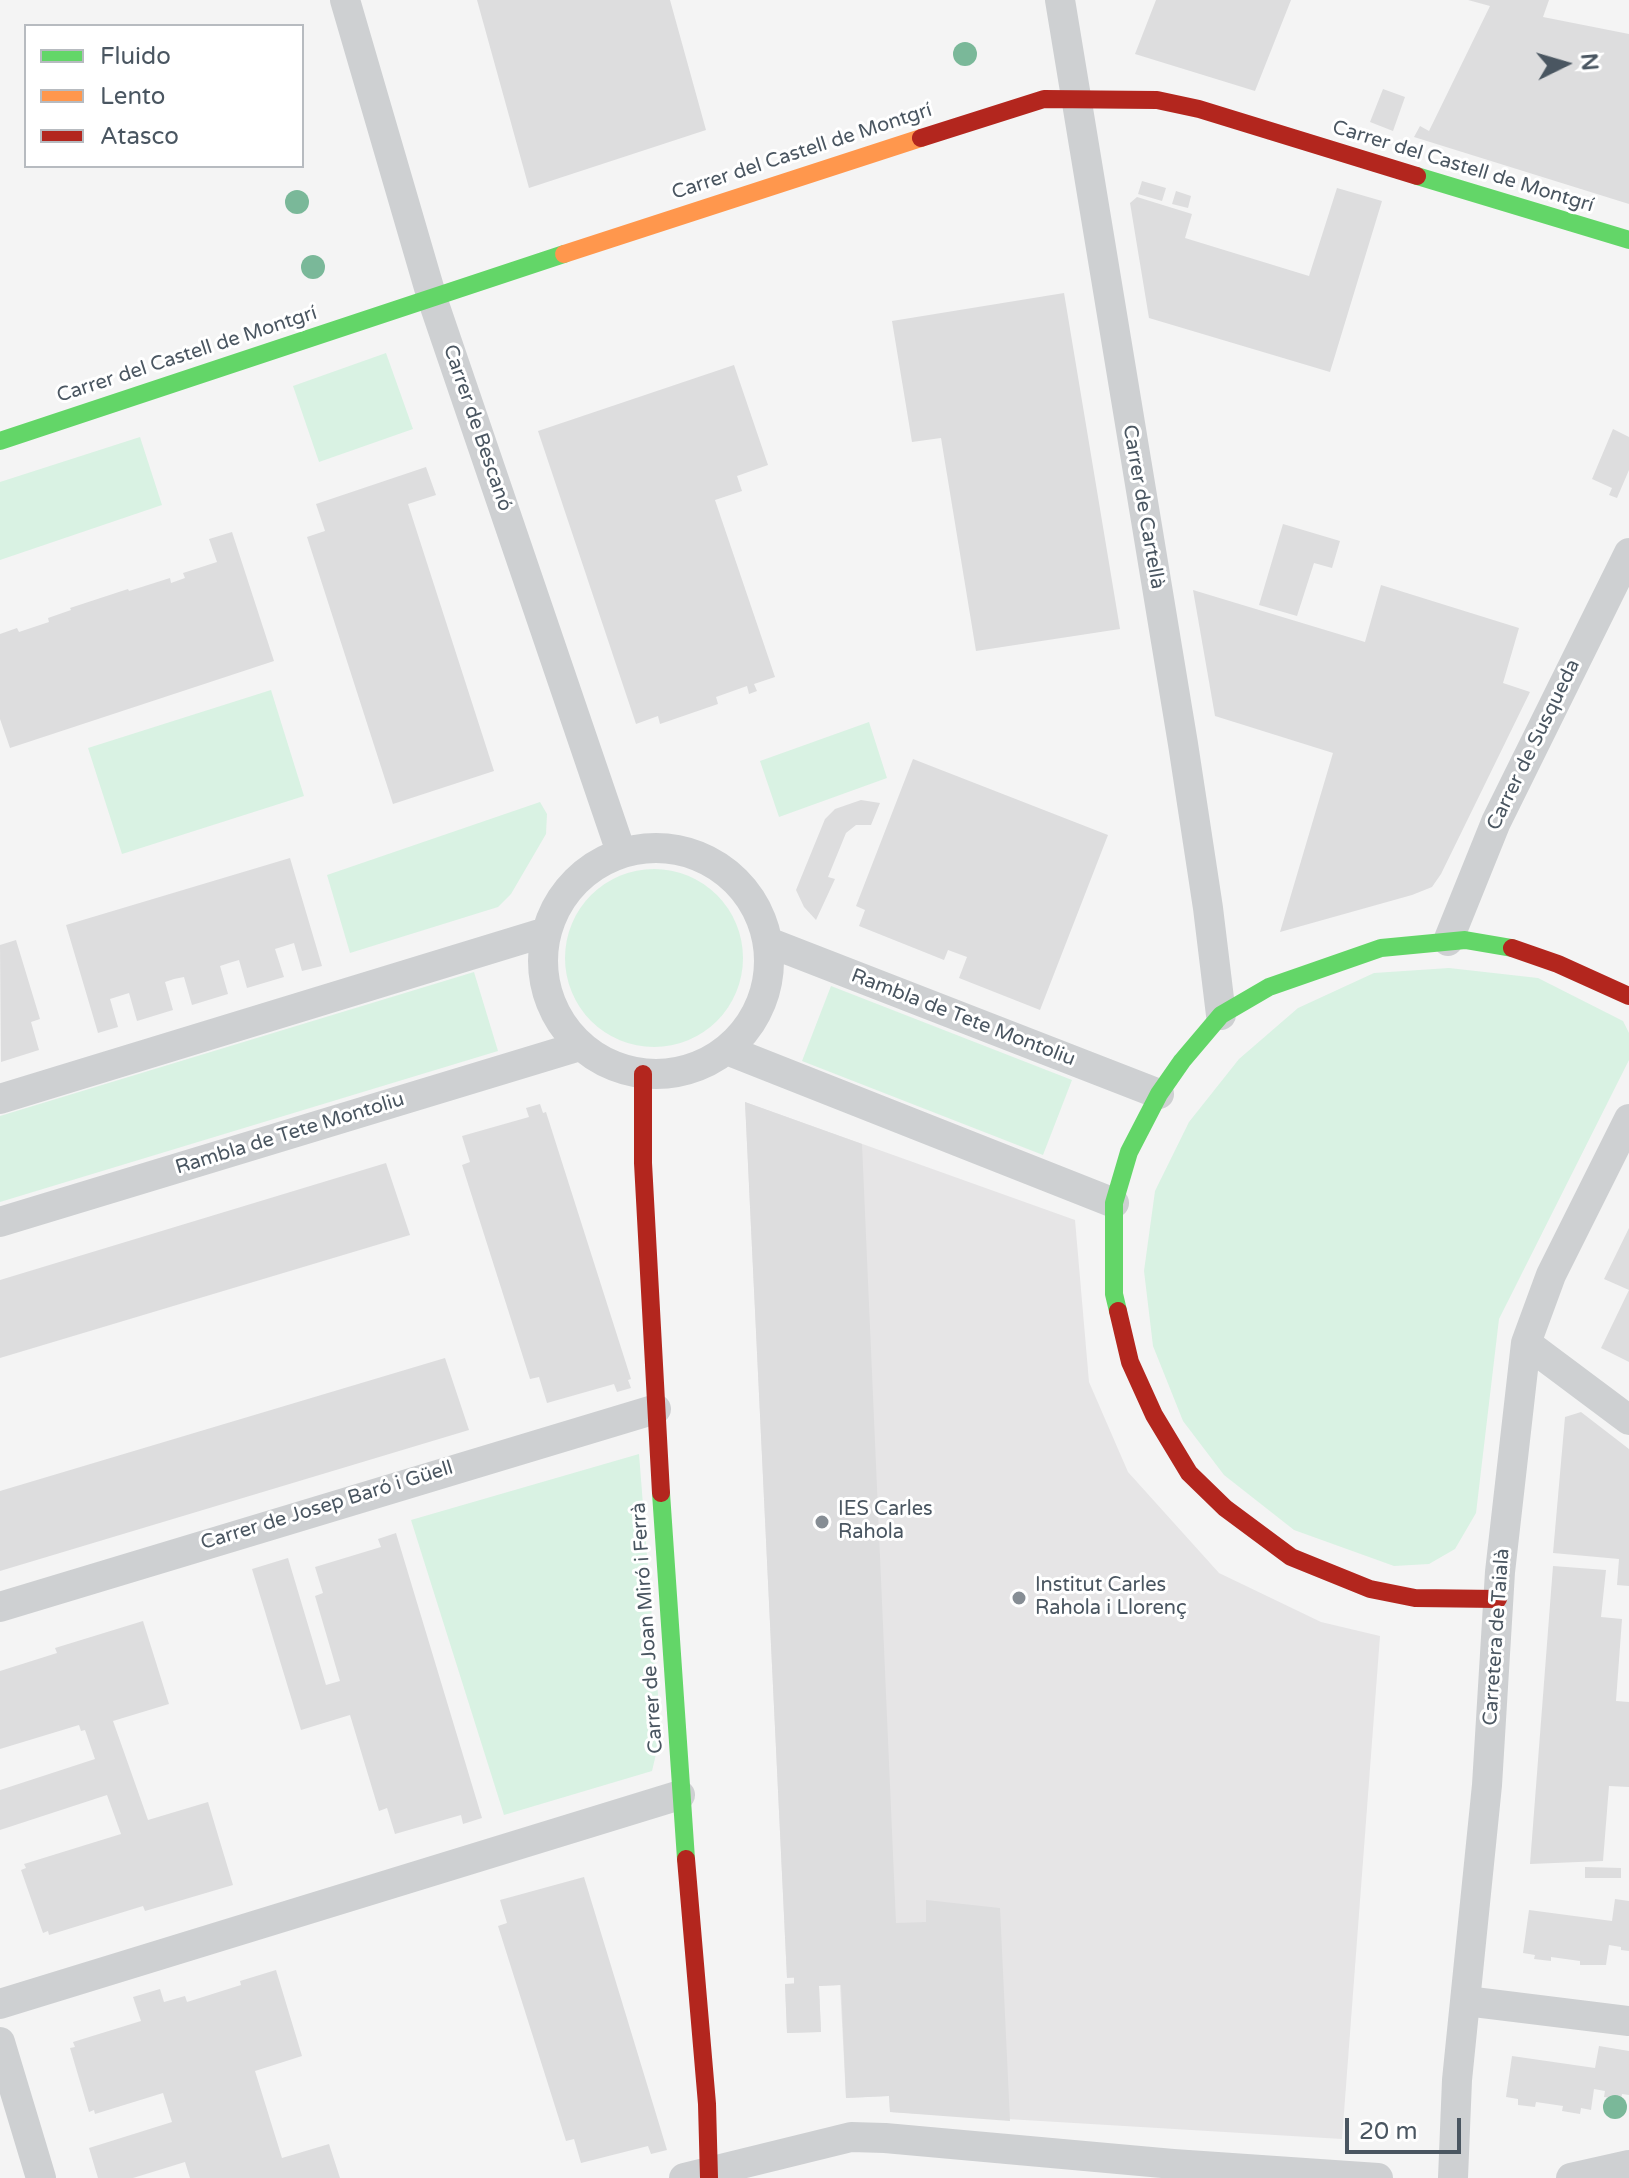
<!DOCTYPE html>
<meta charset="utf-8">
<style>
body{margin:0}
#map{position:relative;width:1629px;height:2178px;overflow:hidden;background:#f4f4f4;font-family:"Varela Round",sans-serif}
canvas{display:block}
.legend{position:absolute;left:24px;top:24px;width:280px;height:144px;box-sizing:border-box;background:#fff;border:2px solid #b7bbc0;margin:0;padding:10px 14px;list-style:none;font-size:24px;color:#4a5661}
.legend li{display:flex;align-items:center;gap:16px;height:40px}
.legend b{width:40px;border:2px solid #b7bbc0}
.north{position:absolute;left:1525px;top:24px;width:80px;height:80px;-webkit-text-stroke:6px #fff;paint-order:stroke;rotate:85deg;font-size:22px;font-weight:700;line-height:32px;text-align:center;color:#4a5661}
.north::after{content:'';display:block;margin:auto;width:28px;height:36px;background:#4a5661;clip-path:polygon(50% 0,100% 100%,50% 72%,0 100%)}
.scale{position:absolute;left:1345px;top:2118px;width:116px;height:36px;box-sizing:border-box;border:4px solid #4a5661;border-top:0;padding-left:10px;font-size:24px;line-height:28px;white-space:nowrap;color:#4a5661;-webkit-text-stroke:6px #fff;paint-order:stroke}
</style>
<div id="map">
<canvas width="1629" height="2178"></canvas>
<ul class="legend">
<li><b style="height:10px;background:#63d668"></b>Fluido</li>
<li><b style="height:10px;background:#ff974d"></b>Lento</li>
<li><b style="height:10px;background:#b3261e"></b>Atasco</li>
</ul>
<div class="north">N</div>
<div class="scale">20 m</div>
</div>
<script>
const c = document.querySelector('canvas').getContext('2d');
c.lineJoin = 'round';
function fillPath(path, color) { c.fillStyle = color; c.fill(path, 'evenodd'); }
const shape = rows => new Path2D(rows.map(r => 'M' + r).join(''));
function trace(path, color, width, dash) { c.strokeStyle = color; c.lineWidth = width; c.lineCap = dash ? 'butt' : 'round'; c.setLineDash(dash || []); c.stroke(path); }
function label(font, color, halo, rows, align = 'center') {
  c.font = font + ' "Varela Round",sans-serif'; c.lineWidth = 6; c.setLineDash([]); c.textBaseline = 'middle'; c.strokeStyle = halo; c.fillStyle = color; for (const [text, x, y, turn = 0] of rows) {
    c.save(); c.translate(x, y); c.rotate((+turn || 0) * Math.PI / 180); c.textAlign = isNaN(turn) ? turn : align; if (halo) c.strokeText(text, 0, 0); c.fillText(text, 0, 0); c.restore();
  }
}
fillPath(shape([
 [745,1102,1075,1220,1089,1382,1128,1472,1219,1573,1321,1622,1380,1636,1342,2139,890,2112,889,2096,846,2098,840,1985,819,1986,821,2032,787,2033,785,1984,794,1983,794,1978,787,1978]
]), '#e6e5e6');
fillPath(shape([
 [386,353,413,429,319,462,293,386],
 [140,437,162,505,0,560,0,482],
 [271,690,304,796,122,854,88,748],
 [869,722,887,778,779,817,760,761],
 [540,802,547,814,546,834,511,894,498,907,350,953,327,875],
 '565 958a89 89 0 1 1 178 0a89 89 0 1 1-178 0Z',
 [1449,968,1538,978,1623,1021,1629,1033,1629,1060,1499,1319,1476,1513,1455,1549,1429,1564,1394,1566,1294,1530,1224,1475,1183,1421,1153,1346,1144,1271,1155,1191,1189,1122,1239,1059,1298,1008,1374,973],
 [474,972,498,1051,0,1202,0,1116],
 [831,986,1072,1080,1043,1155,802,1061],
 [639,1454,661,1733,652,1771,504,1815,411,1520]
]), '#d9f2e3');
fillPath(shape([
 [477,0,670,0,706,130,529,188],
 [1156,0,1291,0,1255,91,1135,54],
 [1468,0,1549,0,1543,17,1629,34,1629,204,1414,137,1420,126,1429,131,1490,6],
 [1383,89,1405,97,1393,131,1370,122],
 [1142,181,1166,188,1162,201,1138,194],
 [1337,188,1382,201,1330,372,1149,318,1130,203,1137,197,1192,214,1185,238,1309,276],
 [1176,191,1191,196,1188,208,1172,204],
 [1064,293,1120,629,976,651,941,438,912,442,892,321],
 [734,365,768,465,737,476,742,491,715,500,775,677,754,684,757,691,749,694,747,686,716,697,718,704,660,724,658,716,636,724,538,431],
 [1613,429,1629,437,1629,470,1617,498,1609,495,1612,488,1592,479],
 [426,467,436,495,408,504,494,771,393,804,307,537,325,531,316,504],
 [1283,524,1340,541,1332,568,1314,563,1297,616,1259,605],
 [232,532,274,661,10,748,0,719,0,634,17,628,19,632,49,622,48,618,71,610,70,608,128,589,129,591,170,578,171,583,185,578,183,573,217,562,209,539],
 [1381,585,1519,628,1503,683,1530,692,1441,874,1432,887,1412,895,1280,932,1333,753,1215,716,1193,590,1365,642],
 [913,759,1108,835,1040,1010,959,978,967,957,948,950,944,960,859,926,865,910,856,906],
 [861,800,880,803,871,825,856,825,846,833,828,877,835,879,816,920,804,907,796,890,825,819,835,809],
 [290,858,322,966,302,971,294,943,275,949,284,977,247,988,239,960,229,963,220,966,228,994,192,1005,184,977,174,979,165,982,173,1010,137,1021,129,993,110,999,118,1027,98,1033,66,925],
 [16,940,40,1019,31,1022,39,1050,1,1062,0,945],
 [745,1102,862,1144,896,1923,926,1922,926,1900,1000,1908,1010,2121,890,2112,889,2096,846,2098,841,1985,819,1986,821,2032,787,2033,785,1984,794,1984,794,1977,787,1978],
 [540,1104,543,1113,546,1112,631,1379,628,1380,631,1388,617,1392,614,1384,547,1403,539,1377,530,1379,462,1165,470,1162,462,1136,529,1117,526,1108],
 [386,1163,410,1235,0,1358,0,1280],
 [1629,1228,1629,1362,1601,1348,1629,1290,1604,1279],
 [445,1358,469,1430,0,1571,0,1491],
 [1581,1412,1629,1449,1629,1586,1617,1585,1619,1559,1553,1553,1565,1417],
 [396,1533,482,1818,463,1824,461,1815,395,1834,387,1808,379,1811,350,1715,301,1730,252,1569,288,1558,326,1685,340,1681,315,1596,323,1593,315,1567,381,1547,378,1539],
 [1553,1566,1606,1570,1601,1617,1622,1619,1616,1701,1629,1702,1629,1787,1609,1786,1603,1861,1530,1864],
 [143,1621,169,1704,113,1721,148,1820,208,1802,233,1885,145,1911,143,1906,49,1935,48,1931,43,1933,21,1870,26,1868,24,1864,121,1834,107,1795,0,1830,0,1790,95,1759,85,1730,81,1731,79,1725,0,1749,0,1671,57,1653,55,1648],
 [1585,1867,1621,1868,1621,1878,1585,1878],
 [584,1877,667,2150,651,2154,648,2146,581,2163,574,2139,566,2141,498,1926,507,1923,500,1900],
 [1615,1899,1629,1901,1629,1951,1621,1950,1621,1947,1609,1945,1606,1965,1580,1965,1580,1961,1551,1957,1551,1961,1534,1959,1535,1955,1523,1953,1529,1910,1612,1921],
 [276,1970,302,2056,255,2071,282,2158,329,2144,340,2178,190,2178,185,2162,133,2178,98,2178,89,2148,172,2122,163,2093,95,2114,94,2110,89,2112,70,2048,75,2047,73,2042,141,2021,133,1997,160,1989,164,2002,185,1996,187,2002,241,1985,240,1981],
 [1599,2046,1629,2051,1629,2095,1622,2094,1621,2099,1604,2097,1605,2091,1594,2089,1591,2110,1581,2108,1580,2114,1562,2111,1563,2106,1536,2102,1535,2107,1518,2105,1518,2099,1506,2097,1512,2056,1595,2068]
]), '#ddddde');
trace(shape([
 [345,0,432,298,621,852],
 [1060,0,1183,744,1208,908,1221,1015],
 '543 961a113 113 0 1 1 226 0a113 113 0 1 1-226 0Z',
 [1448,941,1496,822,1629,553],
 [768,942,1159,1094],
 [727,1050,1114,1203],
 [0,1099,546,932],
 [0,1222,580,1046],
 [1526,1343,1629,1420],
 [0,1607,656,1409],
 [1466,2001,1629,2021],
 [0,2004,680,1795],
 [0,2042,41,2178],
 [684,2178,851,2137,885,2138,1173,2164,1378,2178],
 [1453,2178,1457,2080,1487,1785,1500,1572,1526,1343,1551,1275,1629,1119],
 [1571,2178,1629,2165]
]), '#ced0d2', 30);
trace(shape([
 [1417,176,1629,240],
 [0,441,564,254],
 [1118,1311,1114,1294,1114,1203,1129,1152,1159,1094,1182,1061,1221,1015,1269,987,1381,948,1465,940,1512,948],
 [661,1493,686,1859]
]), '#63d668', 18);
trace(shape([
 [564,254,921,138]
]), '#ff974d', 18);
trace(shape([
 [921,138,1044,99,1157,100,1199,109,1417,176],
 [1512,948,1558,964,1629,996],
 [643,1074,643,1163,661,1493],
 [1118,1311,1130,1362,1154,1415,1189,1473,1225,1508,1291,1557,1370,1589,1415,1598,1498,1599],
 [686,1859,707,2104,709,2178]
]), '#b3261e', 18);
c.fillStyle = '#7ab899';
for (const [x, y] of [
 [965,54],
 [297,202],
 [313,267],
 [1615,2107]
]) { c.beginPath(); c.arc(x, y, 12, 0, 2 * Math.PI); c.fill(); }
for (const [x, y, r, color] of [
 [822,1522,8,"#868d94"],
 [1019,1598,8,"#868d94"]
]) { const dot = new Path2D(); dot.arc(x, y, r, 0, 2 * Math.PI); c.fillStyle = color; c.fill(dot); trace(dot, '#fff', 3); }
label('20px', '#4a5661', '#fff', [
 ["Carrer del Castell de Montgrí",802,152,-18],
 ["Carrer del Castell de Montgrí",1463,167,17],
 ["Carrer del Castell de Montgrí",187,355,-18],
 ["Carrer de Bescanó",477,428,71],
 ["Carrer de Cartellà",1143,507,80],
 ["Carrer de Susqueda",1534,745,-64],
 ["Rambla de Tete Montoliu",963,1018,21],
 ["Rambla de Tete Montoliu",290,1134,-17],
 ["Carrer de Josep Baró i Güell",327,1506,-17],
 ["Carrer de Joan Miró i Ferrà",648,1628,-94],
 ["Carretera de Taialà",1497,1637,-86]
]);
label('20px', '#4a5661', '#fff', [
 ["IES Carles",838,1510],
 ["Rahola",838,1533],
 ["Institut Carles",1035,1586],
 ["Rahola i Llorenç",1035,1609]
], 'left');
</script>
